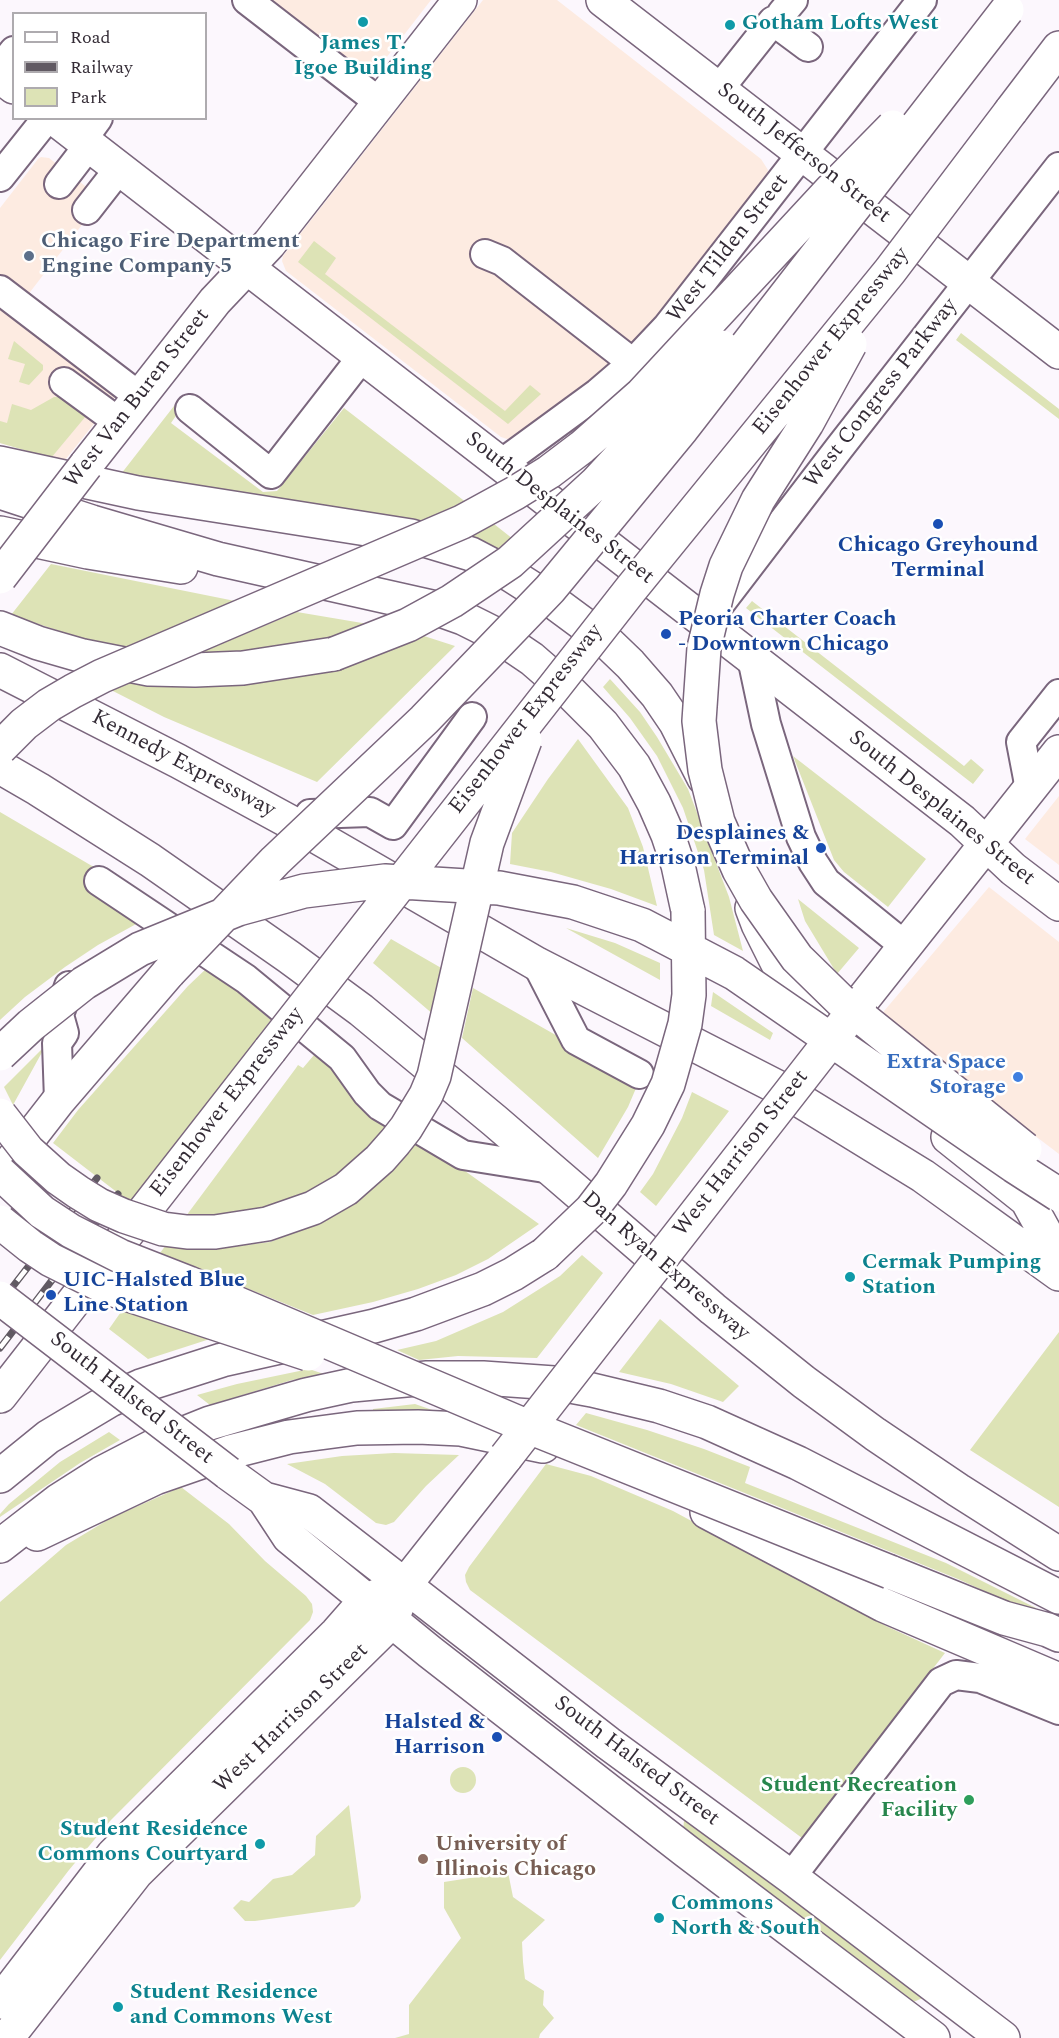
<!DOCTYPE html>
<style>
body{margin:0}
#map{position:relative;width:1059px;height:2038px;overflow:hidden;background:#fcf7fd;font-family:Spectral,serif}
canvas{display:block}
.legend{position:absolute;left:12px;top:12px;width:195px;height:108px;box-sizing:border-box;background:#fff;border:2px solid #aeabaf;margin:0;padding:8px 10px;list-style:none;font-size:18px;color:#342c36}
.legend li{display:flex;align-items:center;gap:12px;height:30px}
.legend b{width:30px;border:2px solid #aeabaf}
</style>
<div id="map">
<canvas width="1059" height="2038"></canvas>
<ul class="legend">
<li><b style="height:8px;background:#fff"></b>Road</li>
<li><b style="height:8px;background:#615a63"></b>Railway</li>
<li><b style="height:16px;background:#dde3b6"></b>Park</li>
</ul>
</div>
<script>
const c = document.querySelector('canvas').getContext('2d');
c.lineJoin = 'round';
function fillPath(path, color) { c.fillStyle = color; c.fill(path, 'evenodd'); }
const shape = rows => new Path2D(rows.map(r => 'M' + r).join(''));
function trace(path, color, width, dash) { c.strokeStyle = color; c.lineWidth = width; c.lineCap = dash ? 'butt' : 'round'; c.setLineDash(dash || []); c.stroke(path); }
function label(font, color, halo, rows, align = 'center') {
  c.font = font + ' Spectral,serif'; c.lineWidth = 5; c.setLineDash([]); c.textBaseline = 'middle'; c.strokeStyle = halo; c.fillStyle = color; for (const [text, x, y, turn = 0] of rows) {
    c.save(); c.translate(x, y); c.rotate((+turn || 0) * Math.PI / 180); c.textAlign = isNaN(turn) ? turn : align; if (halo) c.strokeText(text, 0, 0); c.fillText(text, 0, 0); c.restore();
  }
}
fillPath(shape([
 [247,0,431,0,362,89],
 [483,0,557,0,761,159,768,170,767,176,639,340,578,390,516,437,507,439,501,437,286,271,282,261,283,256],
 [41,157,49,158,102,199,20,305,125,385,65,460,0,443,0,208,38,159],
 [1059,796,1059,865,1025,839],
 [989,887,1059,942,1059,1154,879,1017]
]), '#fdebe1');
fillPath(shape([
 [314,241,336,258,325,274,505,411,530,385,541,394,508,424,298,262],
 [961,333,1059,409,1059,419,956,340],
 [14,341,43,365,43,370,29,385,19,382,25,364,8,359],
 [54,397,60,397,86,416,51,458,0,443,0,421,7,423,12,404,31,410],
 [181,397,182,407,171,423,263,492,277,491,344,408,467,503,424,524,121,474],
 [494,524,513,539,500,550,468,538],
 [51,564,240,602,128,649,93,642,11,615],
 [752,601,964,766,971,759,984,770,973,784,746,608],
 [297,612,368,624,327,639,277,649,193,656],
 [424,636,455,646,317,782,164,717,111,690,134,681,210,686,272,681,368,659],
 [610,679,640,712,657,737,688,789,729,897,743,951,714,935,704,870,683,808,657,756,630,718,603,687],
 [578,739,628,808,643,847,657,906,611,889,551,872,510,864,512,833,548,779],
 [793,756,926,859,888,907,844,872,834,860],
 [0,812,104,873,138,923,98,945,65,967,25,997,0,1020],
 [798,899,859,948,837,974,805,921],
 [566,928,615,943,660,963,660,980],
 [391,939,443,969,434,1015,373,963],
 [208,967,271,1020,131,1203,53,1143,78,1110,188,986],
 [473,988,575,1046,645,1067,628,1107,598,1158,462,1038],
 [713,992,773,1033,770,1040,711,1006],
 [46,1045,13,1105,4,1087],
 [314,1055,329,1063,361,1105,388,1129,340,1174,321,1187,279,1205,234,1215,186,1216,296,1068,298,1065,303,1068],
 [692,1092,729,1111,656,1206,640,1192,653,1174,682,1118],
 [419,1138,539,1224,488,1259,456,1275,418,1289,373,1302,313,1315,160,1253,166,1245,221,1248,270,1242,322,1222,373,1188,399,1163],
 [582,1255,603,1273,537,1358,458,1356,419,1360,397,1350,436,1341,503,1312,560,1276],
 [123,1309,213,1338,148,1359,109,1329],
 [660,1319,739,1386,723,1402,671,1384,619,1372],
 [1059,1332,1059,1507,970,1450],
 [309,1369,327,1375,292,1380,210,1405,197,1395,237,1384],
 [415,1404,444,1414,373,1412,373,1409],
 [586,1413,647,1430,704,1449,750,1467,745,1483,946,1563,1036,1608,1032,1613,958,1579,576,1425],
 [109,1432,120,1440,80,1463,0,1517,0,1514,9,1504,60,1462],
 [394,1453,459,1455,426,1486,394,1522,386,1525,376,1523,325,1484,287,1464,342,1456],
 [546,1464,591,1476,673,1511,886,1626,945,1653,802,1838,470,1590,466,1582,465,1575,469,1567],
 [181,1487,229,1524,265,1561,306,1596,312,1604,313,1612,310,1620,110,1821,69,1870,0,1960,0,1602,66,1545,111,1518],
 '450 1780a13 13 0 1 1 26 0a13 13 0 1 1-26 0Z',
 [349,1805,361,1897,360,1901,354,1907,255,1921,245,1921,233,1908,241,1900,249,1902,273,1879,292,1875,315,1855,316,1836],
 [684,1821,689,1821,925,1997,911,2003,683,1830],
 [508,1872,513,1897,545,1920,522,1942,523,1962,525,1979,544,1991,543,2005,554,2018,540,2034,539,2038,395,2038,409,2034,409,2005,461,1938,444,1908,444,1882]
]), '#dde3b6');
const minor = shape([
 [247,0,379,102],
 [782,13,793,0],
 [0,68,14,51],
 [719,89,773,21,808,47],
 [82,140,98,118],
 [0,177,47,118],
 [59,184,89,145],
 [87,210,119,169],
 [485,254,502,261,633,363],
 [0,290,140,397],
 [64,382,120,423],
 [190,409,271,474,362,357],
 [501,464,598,393,633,363,667,327,922,0],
 [716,609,840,447,1059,167],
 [752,658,766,724,801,837,813,862,826,882,905,946],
 [1030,789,1021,742,1059,694],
 [310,814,370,812,393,825,472,717],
 [99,881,246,979,342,1058,367,1093,380,1106,463,1155,551,1169],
 [537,964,576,1040,639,1074],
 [59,1100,57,1043,64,1033,59,1015,69,986],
 [791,1877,941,1682,956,1675,980,1678,1059,1710]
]);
const major = shape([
 [603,0,1059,352],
 [0,77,14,87],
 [54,118,962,821,1013,869,1059,904],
 [86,465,215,301,269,244,460,0],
 [860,1003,1059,752],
 [228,1473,264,1499,289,1537,430,1652,686,1851,933,2038],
 [264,1499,309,1511,608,1743,791,1877,1003,2038],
 [0,2002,113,1855,337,1633,366,1600,385,1593],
 [7,2038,136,1873,392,1621,404,1586,506,1457]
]);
const highway = shape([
 [1011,111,1059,48],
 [0,463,138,493,411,536,471,554,511,575,555,603,605,640,630,664,657,695,676,723,704,778],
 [0,492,92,522,218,559,432,607,463,618,495,634,532,659,570,692,603,725,634,766,654,803,668,835,678,865,688,911],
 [0,533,88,552,181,567],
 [0,628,38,643,83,656,149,669,195,670,243,668,334,654],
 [0,670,178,761,314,835,537,964,783,1090,923,1176,1059,1274],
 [0,767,38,789,150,860,289,957,361,1010,495,1121,713,1309,804,1382,875,1434,958,1490,1059,1554],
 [752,908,758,924,781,970,807,1006,833,1031],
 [948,1137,1027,1200,1059,1258],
 [0,1176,59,1100,169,972],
 [0,1396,270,1050],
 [0,1476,48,1437,110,1400,141,1386,222,1360,374,1326,416,1314,483,1289,513,1274,545,1254],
 [707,1512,883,1605,1059,1680],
 [37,1534,155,1478,230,1452,289,1437,357,1428,418,1427,461,1429,543,1446],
 [0,1546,58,1501,102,1473,160,1443,210,1423,306,1395,352,1385,427,1378,483,1378,554,1383,592,1390,659,1406,707,1422,798,1463,1059,1597],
 [890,1572,1004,1618,1048,1630,1059,1635]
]);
trace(minor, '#7a667d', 32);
trace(major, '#7a667d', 36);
trace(highway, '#7a667d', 36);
trace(minor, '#fff', 28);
trace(major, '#fff', 33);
trace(highway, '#fff', 33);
const rail = shape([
 [0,1303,97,1178],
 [0,1348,118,1194]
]);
trace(rail, '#615a63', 7);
trace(rail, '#fff', 4.5, [14]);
const majorBridge = shape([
 [0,577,86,465],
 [0,1298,228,1473],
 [506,1457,860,1003]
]);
const highwayBridge = shape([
 [850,344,807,423,758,500,726,566,717,594,704,648,699,721,705,770,718,822,739,870,756,900,797,958,841,1001,1025,1149],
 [334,654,408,625,452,601,510,562,596,483,722,347],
 [0,748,24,724,49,705,73,691,102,676,462,522,515,493,549,472,582,447,642,394,832,189,893,127],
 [169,972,275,861,424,720,550,589,682,429,1007,10],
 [270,1050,631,589,890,271,1011,111],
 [0,1054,31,1025,84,983,140,949,238,909,304,891,385,881,499,888,573,902,642,925,734,973,1014,1166,1059,1195],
 [0,1115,28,1151,58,1178,78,1192,99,1205,124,1216,163,1229,187,1232,215,1232,267,1224,313,1208,346,1189,380,1159,395,1142,406,1128,426,1095,434,1076,487,843,525,740],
 [0,1173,42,1212,71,1231,120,1256,189,1283,519,1423,890,1572],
 [0,1222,30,1246,51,1260,105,1287,308,1354],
 [545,1254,591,1210,611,1184,648,1125,668,1084,685,1024,689,995,688,911]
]);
trace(majorBridge, '#7a667d', 36, []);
trace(highwayBridge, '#7a667d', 36, []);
trace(majorBridge, '#fff', 33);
trace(highwayBridge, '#fff', 33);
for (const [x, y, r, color] of [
 [363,22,6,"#0f9aa8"],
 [730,25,6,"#0f9aa8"],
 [29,256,6,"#5c6f8a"],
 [938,524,6,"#1a4fb4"],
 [666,634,6,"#1a4fb4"],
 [821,848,6,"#1a4fb4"],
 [1018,1077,6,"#3f7fe0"],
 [850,1277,6,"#0f9aa8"],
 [51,1295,6,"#1a4fb4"],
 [497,1737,6,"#1a4fb4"],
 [969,1800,6,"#2e9e5b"],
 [260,1844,6,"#0f9aa8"],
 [423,1859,6,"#8d6e63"],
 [659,1918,6,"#0f9aa8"],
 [118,2007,6,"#0f9aa8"]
]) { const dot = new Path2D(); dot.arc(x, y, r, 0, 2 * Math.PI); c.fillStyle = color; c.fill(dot); trace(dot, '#fff', 2); }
label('bold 22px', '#0d838f', '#fff', [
 ["Gotham Lofts West",742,25],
 ["James T.",363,45,"center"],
 ["Igoe Building",363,70,"center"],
 ["Cermak Pumping",862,1264],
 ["Station",862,1289],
 ["Student Residence",248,1831,"right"],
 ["Commons Courtyard",248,1856,"right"],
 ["Commons",671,1905],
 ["North & South",671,1930],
 ["Student Residence",130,1994],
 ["and Commons West",130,2019]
], 'left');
label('22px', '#342c36', '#fff', [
 ["South Jefferson Street",803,154,38],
 ["West Tilden Street",729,249,-52],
 ["Eisenhower Expressway",832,342,-51],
 ["West Congress Parkway",882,394,-52],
 ["West Van Buren Street",138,399,-52],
 ["South Desplaines Street",559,509,38],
 ["Eisenhower Expressway",527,720,-52],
 ["Kennedy Expressway",183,765,28],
 ["South Desplaines Street",941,809,39],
 ["Eisenhower Expressway",228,1103,-52],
 ["West Harrison Street",742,1154,-52],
 ["Dan Ryan Expressway",665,1267,41],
 ["South Halsted Street",131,1399,38],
 ["West Harrison Street",292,1719,-44],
 ["South Halsted Street",636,1762,37]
]);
label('bold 22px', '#4e5e75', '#fff', [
 ["Chicago Fire Department",41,243],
 ["Engine Company 5",41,268]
], 'left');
label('bold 22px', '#164399', '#fff', [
 ["Chicago Greyhound",938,547,"center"],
 ["Terminal",938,572,"center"],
 ["Peoria Charter Coach",678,621],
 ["- Downtown Chicago",678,646],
 ["Desplaines &",809,835,"right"],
 ["Harrison Terminal",809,860,"right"],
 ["UIC-Halsted Blue",63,1282],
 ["Line Station",63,1307],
 ["Halsted &",485,1724,"right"],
 ["Harrison",485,1749,"right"]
], 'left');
label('bold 22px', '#366cbe', '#fff', [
 ["Extra Space",1006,1064],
 ["Storage",1006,1089]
], 'right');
label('bold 22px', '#27864d', '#fff', [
 ["Student Recreation",957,1787],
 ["Facility",957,1812]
], 'right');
label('bold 22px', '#785e54', '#fff', [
 ["University of",435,1846],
 ["Illinois Chicago",435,1871]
], 'left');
</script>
